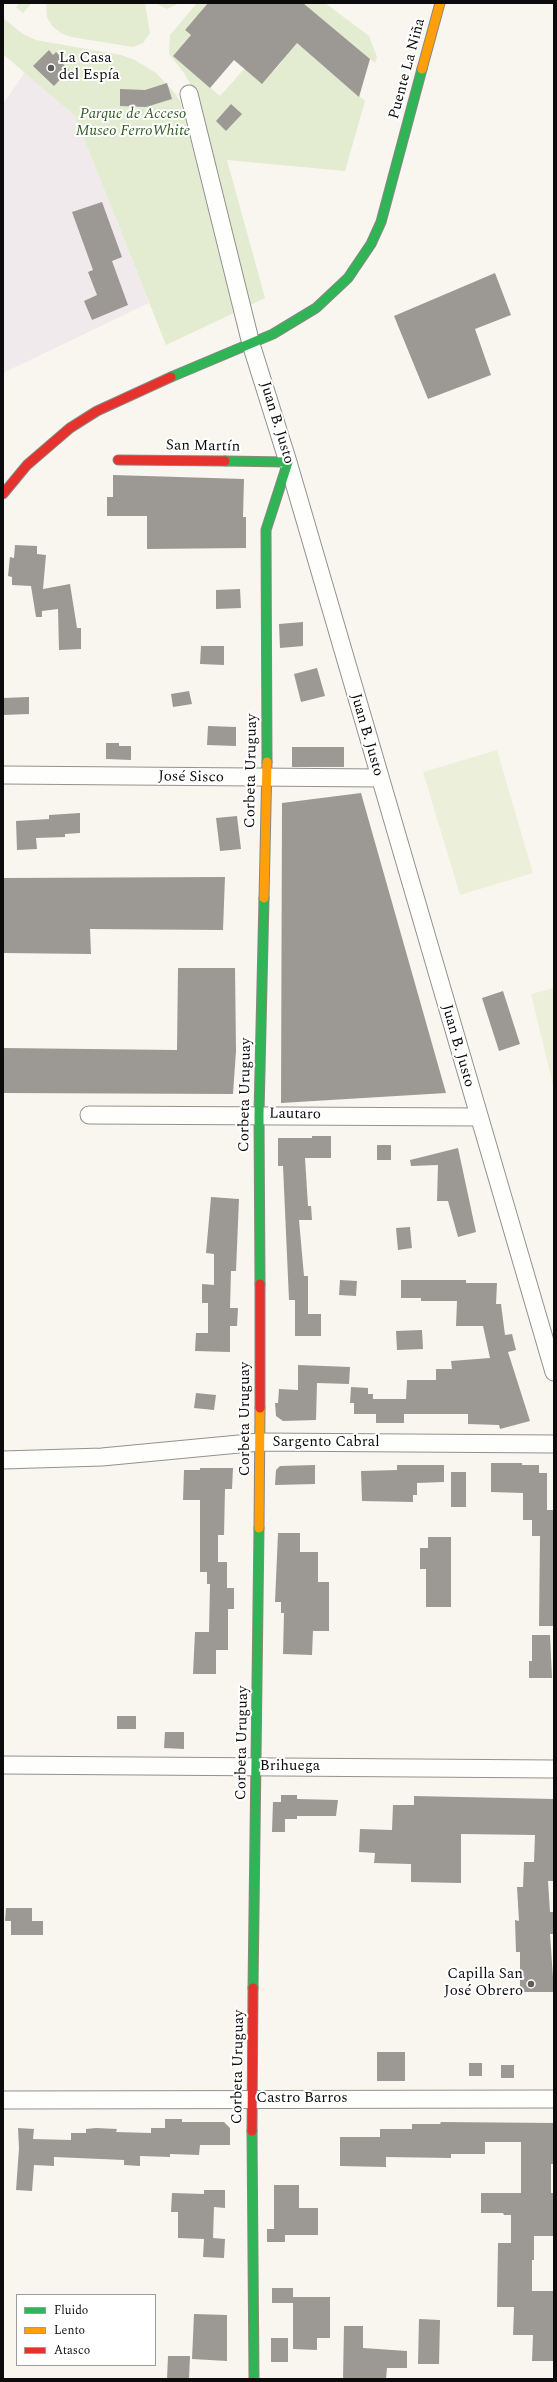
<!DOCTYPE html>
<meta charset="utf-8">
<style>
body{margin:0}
#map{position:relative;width:557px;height:2382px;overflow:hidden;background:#f9f6ef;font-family:Spectral,serif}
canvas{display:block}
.frame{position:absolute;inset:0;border:4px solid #0b0b0b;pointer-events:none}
.legend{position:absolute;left:16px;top:2294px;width:140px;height:72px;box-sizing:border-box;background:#fff;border:1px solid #9d9d9d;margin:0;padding:5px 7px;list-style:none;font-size:12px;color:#0b0b0b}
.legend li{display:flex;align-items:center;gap:8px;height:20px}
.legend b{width:20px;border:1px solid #9d9d9d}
</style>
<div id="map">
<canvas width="557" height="2382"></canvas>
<div class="frame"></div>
<ul class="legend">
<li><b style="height:5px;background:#30b455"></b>Fluido</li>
<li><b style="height:5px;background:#ff9f0a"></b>Lento</li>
<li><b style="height:5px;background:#e5322d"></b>Atasco</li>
</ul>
</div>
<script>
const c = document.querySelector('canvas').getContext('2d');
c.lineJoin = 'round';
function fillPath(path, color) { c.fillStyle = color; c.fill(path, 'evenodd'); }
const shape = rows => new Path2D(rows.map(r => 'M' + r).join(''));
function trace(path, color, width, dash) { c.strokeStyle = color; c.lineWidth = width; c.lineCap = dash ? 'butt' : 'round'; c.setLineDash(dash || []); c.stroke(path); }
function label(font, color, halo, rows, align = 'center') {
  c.font = font + ' Spectral,serif'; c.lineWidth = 4; c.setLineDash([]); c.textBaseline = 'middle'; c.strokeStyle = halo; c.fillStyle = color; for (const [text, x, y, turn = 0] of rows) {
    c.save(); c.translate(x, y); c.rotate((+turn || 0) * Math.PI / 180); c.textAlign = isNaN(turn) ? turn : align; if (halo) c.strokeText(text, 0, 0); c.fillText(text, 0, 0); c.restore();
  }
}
fillPath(shape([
 [25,72,75,116,149,303,3,373,3,104]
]), '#f0eaec');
fillPath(shape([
 [19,3,32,3,23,13,16,7],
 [46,3,145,3,150,33,143,43,133,47,71,37,61,33,52,26,47,17],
 [155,3,180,3,167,9],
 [197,3,208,3,185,30,191,35,173,56,220,96,245,68,262,83,281,63,292,39,365,101,345,171,227,160,265,298,248,306,195,93,184,73,169,54,170,35],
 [303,3,325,3,369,36,377,57,375,63],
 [3,18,23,34,36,40,121,55,135,60,156,73,174,92,180,101,236,312,166,345,75,116,3,54]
]), '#e3ecd1');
fillPath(shape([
 [497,750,533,873,460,895,423,772],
 [554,988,554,1089,531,994]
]), '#ecf0db');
fillPath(shape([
 [208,3,303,3,370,59,359,97,297,43,262,84,234,60,210,88,173,56,191,35,185,30],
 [49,50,53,55,56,52,66,62,63,64,69,70,54,86,33,66],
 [167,83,172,99,146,107,120,106,120,89,145,90],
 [231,104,242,114,226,131,216,121],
 [102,202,122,257,112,261,128,305,92,320,84,301,97,295,88,272,93,270,72,212],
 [495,273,511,315,475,329,491,375,428,399,394,316],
 [113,475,244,479,243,517,246,517,246,548,147,549,147,516,107,516,107,497,113,497],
 [15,545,37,546,37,554,46,555,43,589,70,584,77,628,81,628,81,649,59,650,58,609,42,611,42,617,36,617,31,586,12,585,12,577,8,576,10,557,14,558],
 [240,589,241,608,216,609,216,590],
 [303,622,303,646,280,648,279,624],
 [201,646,224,646,224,665,200,664],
 [317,668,325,696,301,702,294,674],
 [189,691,192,704,173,707,171,694],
 [29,697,29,714,3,715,3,698],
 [208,726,236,727,236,746,207,745],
 [106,743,119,743,119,746,131,746,131,760,106,759],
 [292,747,344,747,344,767,292,767],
 [361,793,446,1093,281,1103,282,803],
 [80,813,80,833,65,834,65,837,36,838,37,849,17,850,16,821,49,819,49,815],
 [237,816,241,849,220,851,216,818],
 [225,877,223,930,90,929,91,954,3,953,3,878],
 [178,968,235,968,236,1051,233,1094,3,1093,3,1048,177,1050],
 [503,991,520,1044,499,1051,482,998],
 [312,1136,331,1136,331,1158,305,1158,308,1206,311,1206,312,1220,299,1220,304,1276,308,1276,308,1314,321,1314,321,1336,295,1336,295,1300,289,1300,283,1166,278,1166,278,1138,312,1138],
 [377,1145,391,1145,391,1160,377,1160],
 [458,1148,476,1232,458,1237,448,1201,437,1201,438,1165,411,1166,410,1160],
 [211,1197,239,1199,236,1271,231,1271,230,1308,238,1308,237,1326,230,1326,230,1352,195,1351,196,1333,208,1333,208,1303,202,1303,202,1284,214,1285,214,1254,206,1253],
 [410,1227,412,1248,398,1250,396,1228],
 [340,1280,357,1281,356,1296,339,1295],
 [401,1280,466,1280,466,1283,497,1283,496,1304,501,1304,505,1335,512,1334,516,1350,508,1352,530,1421,500,1429,499,1425,468,1424,468,1414,404,1414,404,1423,376,1423,376,1414,354,1414,354,1403,350,1403,351,1387,368,1388,368,1394,373,1394,373,1399,406,1399,407,1380,436,1380,436,1369,452,1369,451,1361,490,1358,483,1326,456,1326,457,1301,421,1301,421,1298,401,1298],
 [422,1330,423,1349,397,1350,396,1331],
 [298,1365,350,1367,349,1384,317,1383,316,1420,283,1421,276,1416,275,1403,278,1403,279,1389,298,1390],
 [196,1393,216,1395,214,1410,194,1408],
 [491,1463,522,1463,522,1465,539,1465,539,1473,547,1473,547,1510,554,1510,554,1626,539,1626,540,1536,532,1536,532,1520,523,1520,523,1493,491,1492],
 [315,1465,315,1484,275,1485,276,1470,280,1466],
 [397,1465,444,1465,444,1482,417,1483,417,1495,413,1495,413,1502,362,1501,361,1471,397,1470],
 [200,1468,233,1468,232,1489,225,1489,224,1535,218,1535,218,1562,227,1562,227,1588,234,1588,234,1609,228,1609,228,1650,216,1650,216,1674,193,1674,195,1632,209,1632,210,1584,207,1584,207,1572,200,1572,200,1500,183,1500,184,1470,200,1470],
 [451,1472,466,1472,466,1507,451,1507],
 [278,1533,300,1533,300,1552,318,1552,318,1582,329,1582,329,1631,313,1631,312,1655,283,1654,284,1613,281,1613,281,1602,275,1602],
 [428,1537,451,1537,451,1607,426,1607,426,1569,420,1569,420,1548,428,1548],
 [532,1635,550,1635,552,1678,529,1678,529,1661,532,1661],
 [117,1716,136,1716,136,1729,117,1729],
 [165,1732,184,1732,184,1749,164,1748],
 [281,1795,297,1795,297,1799,338,1800,336,1816,297,1816,297,1819,285,1819,285,1832,272,1832,273,1802,281,1802],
 [414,1796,554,1799,554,1881,548,1881,550,1912,554,1912,554,1934,550,1934,554,1992,520,1992,520,1952,516,1952,515,1920,519,1921,517,1887,523,1887,524,1862,534,1862,535,1835,461,1834,461,1883,411,1882,411,1864,374,1863,375,1853,359,1852,360,1829,392,1830,393,1805,414,1805],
 [6,1908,32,1908,32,1921,43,1921,43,1935,11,1935,11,1921,5,1921],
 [377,2052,405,2052,405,2081,377,2081],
 [469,2063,482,2063,482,2076,469,2076],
 [501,2065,514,2065,514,2078,501,2078],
 [165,2119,182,2119,182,2122,224,2122,230,2128,230,2145,200,2145,199,2155,170,2154,170,2157,140,2156,140,2166,124,2165,124,2160,54,2157,54,2166,34,2165,32,2191,16,2190,19,2148,18,2128,34,2129,33,2139,71,2140,71,2133,86,2133,86,2129,96,2128,117,2129,116,2132,151,2133,151,2128,165,2128],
 [441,2122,554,2123,554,2164,551,2164,551,2193,554,2193,554,2236,534,2236,534,2260,532,2260,532,2291,554,2291,553,2361,532,2361,533,2335,513,2335,514,2307,497,2307,498,2243,511,2243,511,2215,504,2215,503,2213,481,2213,481,2193,521,2193,521,2142,485,2142,485,2154,451,2154,451,2158,386,2157,386,2167,340,2166,340,2137,380,2137,380,2129,412,2129,412,2124,440,2124],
 [274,2185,299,2185,299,2208,318,2208,318,2235,285,2235,285,2242,267,2242,267,2229,274,2229],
 [204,2190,225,2190,225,2208,214,2207,213,2238,225,2239,224,2258,203,2257,204,2239,178,2238,178,2212,171,2212,172,2193,204,2194],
 [272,2288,293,2288,293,2303,272,2303],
 [293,2297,330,2297,330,2338,317,2338,317,2350,293,2349],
 [194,2314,227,2315,227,2361,192,2359],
 [419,2319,440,2320,439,2364,418,2364],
 [344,2326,363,2326,363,2348,407,2351,407,2368,387,2368,386,2379,343,2379],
 [271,2338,288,2338,288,2362,271,2362],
 [168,2356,190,2356,189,2379,167,2379]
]), '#9c9995');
const street = shape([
 [189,94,251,344,288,462,554,1372],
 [3,775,379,778],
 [89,1115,478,1117],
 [3,1460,102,1457,260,1442,554,1444],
 [3,1765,554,1769],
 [3,2100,554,2099]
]);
const fast = shape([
 [171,377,273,334,316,308,348,278,371,244,381,222,422,69],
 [225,461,288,462,266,530,267,762],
 [260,1284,259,1114,264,898],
 [253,1988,259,1528],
 [252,2131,254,2379]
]);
const slow = shape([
 [422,69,440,3],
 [264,898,267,762],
 [259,1528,260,1408]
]);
const jam = shape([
 [118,460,225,461],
 [3,494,27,465,70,428,97,411,171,377],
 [260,1284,260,1408],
 [252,2131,253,1988]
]);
trace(street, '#92918e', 19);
trace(fast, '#898784', 11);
trace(slow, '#898784', 11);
trace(jam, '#898784', 11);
trace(street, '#fefefd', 17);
trace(fast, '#30b455', 9);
trace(slow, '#ff9f0a', 9);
trace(jam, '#e5322d', 9);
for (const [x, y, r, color] of [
 [51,68,4,"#5e5d5b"],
 [531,1984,4,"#5e5d5b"]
]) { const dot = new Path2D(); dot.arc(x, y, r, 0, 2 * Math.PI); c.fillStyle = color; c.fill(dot); trace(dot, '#fff', 1.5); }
label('15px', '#0b0b0b', '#fff', [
 ["La Casa",59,59],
 ["del Espía",59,76],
 ["Capilla San",523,1975,"right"],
 ["José Obrero",523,1992,"right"]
], 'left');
label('15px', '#0b0b0b', '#fff', [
 ["Puente La Niña",408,69,-75],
 ["Juan B. Justo",276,423,73],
 ["San Martín",203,447,1],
 ["Juan B. Justo",366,735,74],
 ["Corbeta Uruguay",252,771,-89],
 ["José Sisco",191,778,1],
 ["Juan B. Justo",457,1046,74],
 ["Corbeta Uruguay",246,1095,-89],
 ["Lautaro",295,1115,1],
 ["Corbeta Uruguay",246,1419,-90],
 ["Sargento Cabral",326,1443],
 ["Corbeta Uruguay",243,1743,-89],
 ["Brihuega",290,1767],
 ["Corbeta Uruguay",239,2067,-89],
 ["Castro Barros",302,2099]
]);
label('italic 15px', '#325b23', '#fff', [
 ["Parque de Acceso",133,115],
 ["Museo FerroWhite",133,132]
]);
</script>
